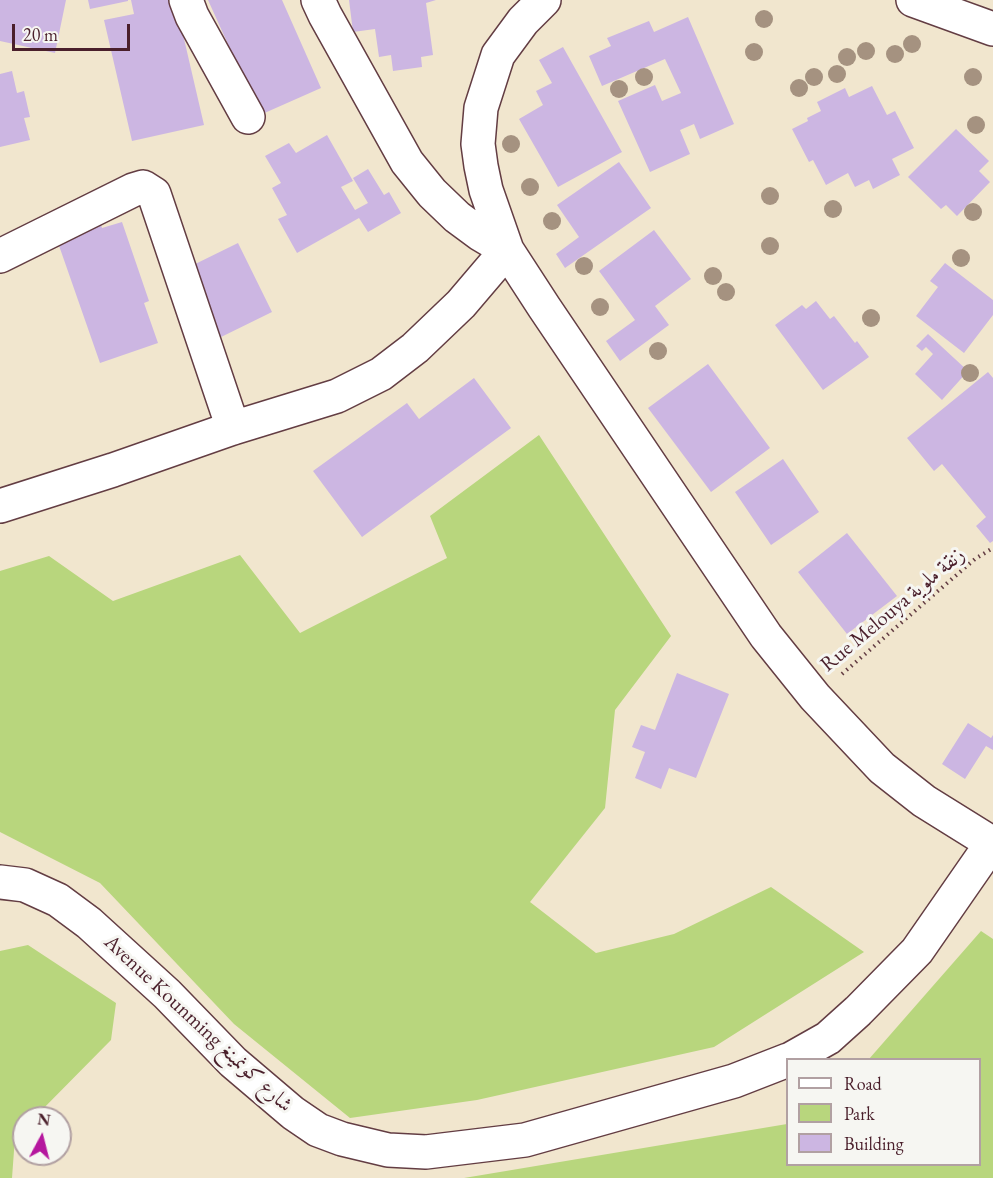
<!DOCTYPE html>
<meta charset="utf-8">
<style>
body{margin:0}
#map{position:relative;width:993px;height:1178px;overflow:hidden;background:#f1e6ce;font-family:"EB Garamond",serif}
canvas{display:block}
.legend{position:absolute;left:786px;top:1058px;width:195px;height:108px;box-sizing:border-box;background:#f6f6f2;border:2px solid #b1a0a2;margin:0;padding:8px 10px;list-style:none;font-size:18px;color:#4a1f2b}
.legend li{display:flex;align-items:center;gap:12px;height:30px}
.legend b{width:30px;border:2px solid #b1a0a2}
.north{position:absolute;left:12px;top:1106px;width:60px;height:60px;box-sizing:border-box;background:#f6f6f2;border:2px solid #b1a0a2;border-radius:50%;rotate:7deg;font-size:16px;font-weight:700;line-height:24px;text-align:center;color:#4a1f2b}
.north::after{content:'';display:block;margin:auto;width:21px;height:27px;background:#b5179e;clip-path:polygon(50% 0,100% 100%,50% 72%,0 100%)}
.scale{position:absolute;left:12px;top:24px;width:118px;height:27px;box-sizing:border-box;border:3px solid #4a1f2b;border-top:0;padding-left:8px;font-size:18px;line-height:21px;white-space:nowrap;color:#4a1f2b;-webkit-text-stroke:4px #f6f6f2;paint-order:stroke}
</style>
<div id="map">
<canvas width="993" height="1178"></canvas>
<ul class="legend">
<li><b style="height:8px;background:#fff"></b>Road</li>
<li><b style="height:16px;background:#b8d67d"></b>Park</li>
<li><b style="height:16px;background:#ccb6e2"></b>Building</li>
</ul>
<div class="north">N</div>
<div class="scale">20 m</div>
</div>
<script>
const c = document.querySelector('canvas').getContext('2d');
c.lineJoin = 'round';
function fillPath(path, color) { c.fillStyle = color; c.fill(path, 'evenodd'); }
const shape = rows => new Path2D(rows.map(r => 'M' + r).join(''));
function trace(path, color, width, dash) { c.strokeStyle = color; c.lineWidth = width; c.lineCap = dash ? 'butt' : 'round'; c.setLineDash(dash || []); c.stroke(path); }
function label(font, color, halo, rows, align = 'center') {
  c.font = font + ' "EB Garamond",Amiri,serif'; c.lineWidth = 6; c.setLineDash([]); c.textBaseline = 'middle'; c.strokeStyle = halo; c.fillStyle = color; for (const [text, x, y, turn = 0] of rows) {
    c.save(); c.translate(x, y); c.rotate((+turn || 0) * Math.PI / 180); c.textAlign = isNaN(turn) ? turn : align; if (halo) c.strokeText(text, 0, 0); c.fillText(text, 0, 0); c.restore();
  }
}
fillPath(shape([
 [539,435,671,636,615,710,605,808,530,902,596,953,674,934,771,887,864,952,714,1047,477,1100,350,1118,234,1024,100,883,0,832,0,571,49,556,113,601,240,555,300,633,447,558,430,516],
 [981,931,993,939,993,1178,464,1178,787,1124,788,1164,980,1164,980,1060,869,1059],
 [28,945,116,1003,111,1040,34,1118,24,1118,24,1128,15,1137,12,1178,0,1178,0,951]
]), '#b8d67d');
fillPath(shape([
 [0,0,66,0,55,53,0,41],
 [88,0,128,0,128,1,90,9],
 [131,0,175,0,204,125,132,141,104,20,134,14],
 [208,0,282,0,321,88,260,115],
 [349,0,436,0,426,3,433,55,421,57,422,67,393,71,391,55,379,57,375,29,353,32],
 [688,17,734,124,700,139,694,124,680,130,690,154,650,172,618,101,655,85,662,101,681,93,665,59,602,86,589,56,611,46,607,38,649,21,654,32],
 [563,47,622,152,558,187,519,119,543,105,536,91,552,83,539,60],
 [12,71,17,93,24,91,30,117,24,118,30,140,0,147,0,74],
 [872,86,887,115,895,111,914,148,892,159,900,175,873,189,869,180,855,187,848,173,826,185,813,160,809,162,792,129,808,121,807,118,821,111,817,102,845,88,849,97],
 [956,129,989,161,979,171,990,182,957,216,946,205,941,209,908,177],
 [327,135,353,181,341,187,355,210,368,203,353,178,368,169,384,195,389,192,401,213,368,232,359,218,297,253,278,219,287,215,272,188,281,183,265,156,289,143,296,153],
 [619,162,651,208,565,268,556,254,579,237,557,205],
 [100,222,102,228,122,222,149,301,144,303,158,343,100,363,56,237],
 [654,230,691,279,655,306,669,325,620,361,606,341,635,320,599,271],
 [238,243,272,312,217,339,183,270],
 [945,263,993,300,993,315,964,353,916,316,938,287,930,281],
 [816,301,830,319,834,316,855,343,857,341,869,357,823,390,775,325,802,305,806,309],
 [928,334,968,371,942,400,915,374,933,354,926,347,922,351,916,346],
 [708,364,770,448,711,492,648,408],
 [988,372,993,378,993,541,990,543,976,526,986,517,942,464,934,471,907,438],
 [474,378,511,428,362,537,313,471,407,403,419,419],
 [783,459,819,512,771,545,735,492],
 [847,533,897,596,847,634,798,572],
 [677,673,729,694,696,778,669,768,661,789,635,778,645,752,632,747,641,725,655,730],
 [968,723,991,738,993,735,993,750,986,746,965,779,942,764]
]), '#ccb6e2');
const minor = shape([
 [186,0,192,16,248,117],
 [318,0,325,15,407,162,432,193,457,217,480,234,507,250],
 [544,0,523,21,498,55,481,108,478,144,481,166,486,190,507,250,544,307,766,636,815,697,882,768,924,801,993,844],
 [913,0,993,29],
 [0,256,133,190,143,187,154,194,233,428],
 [0,506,113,470,233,428,337,396,381,374,415,348,461,304,507,250],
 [0,882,25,885,58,900,89,923,167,994,233,1062,293,1113,318,1130,342,1139,388,1150,426,1152,525,1140,734,1081,788,1060],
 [789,1060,828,1038,858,1011,917,951,992,843]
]);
trace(minor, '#633d43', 36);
trace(shape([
 [842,674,975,559,993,548]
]), '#633d43', 4, [1.5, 4.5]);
trace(minor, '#fff', 33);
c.fillStyle = '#a59280';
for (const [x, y] of [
 [764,19],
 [912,44],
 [866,51],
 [754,52],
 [895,54],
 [847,57],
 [837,74],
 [644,77],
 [814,77],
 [973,77],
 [799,88],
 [619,89],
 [976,125],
 [511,144],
 [530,187],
 [770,196],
 [833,209],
 [973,212],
 [552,221],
 [770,246],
 [961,258],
 [584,266],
 [713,276],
 [726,292],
 [600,307],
 [871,318],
 [658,351],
 [970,373]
]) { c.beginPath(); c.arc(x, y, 9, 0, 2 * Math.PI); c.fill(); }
label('21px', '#4a1f2b', '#f6f6f2', [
 ["Rue Melouya زنقة ملوية",893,610,-40],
 ["Avenue Kounming شارع كونمينغ",198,1024,43]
]);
</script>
